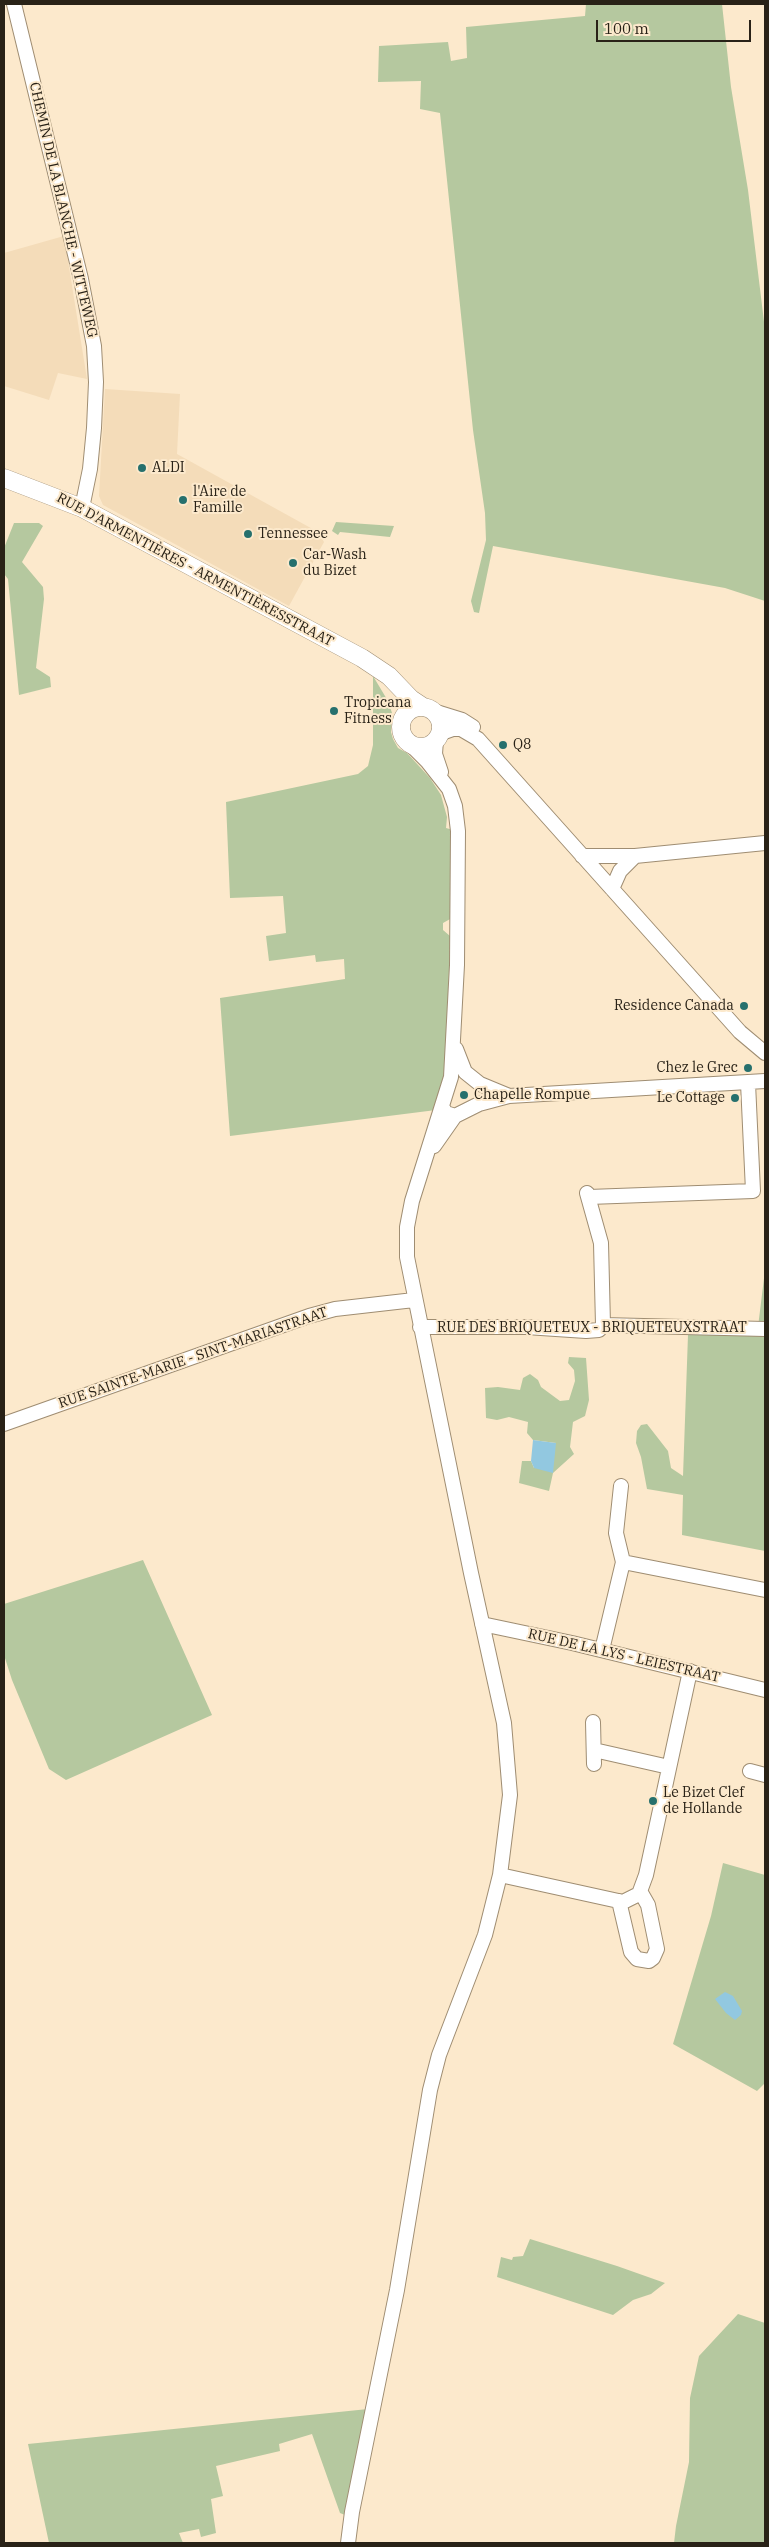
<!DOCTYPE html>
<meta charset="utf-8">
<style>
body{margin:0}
#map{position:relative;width:769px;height:2547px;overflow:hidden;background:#fce9cc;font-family:"IBM Plex Serif",serif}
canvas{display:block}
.frame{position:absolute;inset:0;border:5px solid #292217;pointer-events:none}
.scale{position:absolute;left:596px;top:20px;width:155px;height:22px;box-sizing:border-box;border:2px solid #292217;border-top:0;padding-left:6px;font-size:15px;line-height:18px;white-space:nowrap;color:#292217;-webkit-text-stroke:4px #fce9cc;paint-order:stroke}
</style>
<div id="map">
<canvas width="769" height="2547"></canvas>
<div class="frame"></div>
<div class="scale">100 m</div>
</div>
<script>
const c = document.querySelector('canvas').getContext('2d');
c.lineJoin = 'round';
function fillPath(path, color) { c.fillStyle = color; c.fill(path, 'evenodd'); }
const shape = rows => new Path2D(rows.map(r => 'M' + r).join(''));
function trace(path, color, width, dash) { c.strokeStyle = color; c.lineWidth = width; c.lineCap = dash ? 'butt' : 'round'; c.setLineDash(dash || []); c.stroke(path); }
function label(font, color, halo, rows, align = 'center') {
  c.font = font + ' "IBM Plex Serif",serif'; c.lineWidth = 4; c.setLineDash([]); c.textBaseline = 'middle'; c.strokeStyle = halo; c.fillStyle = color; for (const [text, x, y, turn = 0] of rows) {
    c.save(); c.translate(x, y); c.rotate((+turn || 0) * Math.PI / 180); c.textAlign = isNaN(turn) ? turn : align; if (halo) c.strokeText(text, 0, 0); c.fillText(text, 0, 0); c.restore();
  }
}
fillPath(shape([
 [64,236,87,379,58,373,49,400,4,386,4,253],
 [105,389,180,394,177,454,318,532,324,542,289,606,103,505,99,496]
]), '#f4dcb9');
fillPath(shape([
 [586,4,722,4,731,87,748,190,765,330,765,601,725,588,493,546,479,613,474,612,471,601,486,540,485,513,473,430,440,113,420,109,421,81,378,82,379,46,448,42,451,61,467,58,466,27,585,16],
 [336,522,394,526,390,537,340,532,338,535,332,531],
 [14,523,39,523,43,526,22,562,43,587,44,599,36,668,50,677,51,687,19,695,8,579,4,574,4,548],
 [373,676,388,701,392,713,391,732,393,739,398,748,407,753,430,778,441,795,447,817,446,828,453,830,452,918,443,923,443,930,450,936,446,1071,436,1110,230,1136,220,998,345,979,344,959,316,962,315,955,269,961,266,936,286,933,283,896,230,898,226,802,358,774,368,766,373,745],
 [765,1270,765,1551,682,1535,683,1495,647,1489,641,1457,636,1443,637,1431,641,1425,647,1424,668,1451,671,1468,683,1476,688,1335,757,1335],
 [569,1357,586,1358,589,1400,585,1416,573,1422,570,1447,574,1454,553,1473,549,1491,519,1483,522,1461,531,1461,534,1468,556,1443,533,1440,527,1433,528,1422,509,1417,497,1420,486,1418,485,1388,498,1387,520,1390,523,1378,530,1374,538,1380,541,1387,560,1401,569,1400,575,1381,574,1370,568,1363],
 [143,1560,212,1715,66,1780,49,1769,12,1680,4,1655,4,1604],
 [723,1863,765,1875,765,2083,757,2091,673,2044,711,1916],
 [530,2239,617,2266,665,2283,651,2294,633,2300,613,2315,497,2277,501,2257,512,2260,513,2257,523,2256],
 [738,2314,765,2323,765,2543,674,2543,676,2526,689,2462,690,2398,699,2356],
 [368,2409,345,2515,340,2513,312,2434,279,2444,280,2451,216,2466,223,2496,211,2499,216,2533,201,2537,199,2529,179,2533,183,2543,49,2543,28,2444]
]), '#b5c89f');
fillPath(shape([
 [533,1440,556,1443,553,1473,534,1468,531,1461],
 [725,1992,733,1996,742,2011,741,2015,735,2020,726,2013,715,1999]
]), '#92c8e0');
const minor = shape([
 [14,4,81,279,94,346,96,382,94,428,90,469,82,508],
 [433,711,462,720,473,727],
 [439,734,453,729,461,729,478,739,740,1032,765,1053],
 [436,740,435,754,441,772],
 [582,856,635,856,765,843],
 [612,889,620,871,635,856],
 [456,1049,465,1072,480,1084,509,1096],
 [442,1107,446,1113,455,1116,479,1104,509,1096,765,1081],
 [434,1146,455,1116],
 [587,1193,601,1243,603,1325],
 [589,1197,753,1191,748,1083],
 [420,1327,526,1327,586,1331,599,1330,603,1325,765,1329],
 [4,1424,309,1316,335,1309,414,1300],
 [621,1486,616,1533,623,1562,765,1590],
 [482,1624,572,1643,765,1690],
 [602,1650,623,1562],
 [593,1722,594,1764],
 [594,1750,669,1767],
 [750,1771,765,1775],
 [500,1875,623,1902,639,1894,646,1875,690,1671],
 [619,1901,631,1952,637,1959,649,1961,653,1958,657,1949,648,1905,640,1891],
 [348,2543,352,2512,397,2290,430,2090,439,2055,485,1935,500,1875,510,1795,504,1723,471,1573,407,1257,407,1227,412,1201,451,1077,457,965,458,831,455,806,449,789,427,761,410,744]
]);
const major = shape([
 [4,478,82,508,362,658,389,676,411,699,423,707],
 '401 727a20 20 0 1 1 40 0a20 20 0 1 1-40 0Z'
]);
trace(minor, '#9f8d72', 16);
trace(major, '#9f8d72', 19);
trace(minor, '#fff', 14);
trace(major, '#fff', 18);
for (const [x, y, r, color] of [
 [142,468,5,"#26706d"],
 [183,500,5,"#26706d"],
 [248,534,5,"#26706d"],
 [293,563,5,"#26706d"],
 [334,711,5,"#26706d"],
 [503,745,5,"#26706d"],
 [744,1006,5,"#26706d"],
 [748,1068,5,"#26706d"],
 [464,1095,5,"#26706d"],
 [735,1098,5,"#26706d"],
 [653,1801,5,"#26706d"]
]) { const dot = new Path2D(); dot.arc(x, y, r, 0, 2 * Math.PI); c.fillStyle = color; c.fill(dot); trace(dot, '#fce9cc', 2); }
label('14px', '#292217', '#fce9cc', [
 ["CHEMIN DE LA BLANCHE - WITTEWEG",63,210,77],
 ["RUE D'ARMENTIÈRES - ARMENTIÈRESSTRAAT",195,570,28],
 ["RUE DES BRIQUETEUX - BRIQUETEUXSTRAAT",592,1328],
 ["RUE SAINTE-MARIE - SINT-MARIASTRAAT",193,1358,-19],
 ["RUE DE LA LYS - LEIESTRAAT",624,1656,13]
]);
label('14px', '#292217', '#fce9cc', [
 ["ALDI",152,468],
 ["l'Aire de",193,492],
 ["Famille",193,508],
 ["Tennessee",258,534],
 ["Car-Wash",303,555],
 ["du Bizet",303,571],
 ["Tropicana",344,703],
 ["Fitness",344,719],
 ["Q8",513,745],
 ["Residence Canada",734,1006,"right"],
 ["Chez le Grec",738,1068,"right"],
 ["Chapelle Rompue",474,1095],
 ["Le Cottage",725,1098,"right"],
 ["Le Bizet Clef",663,1793],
 ["de Hollande",663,1809]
], 'left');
</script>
